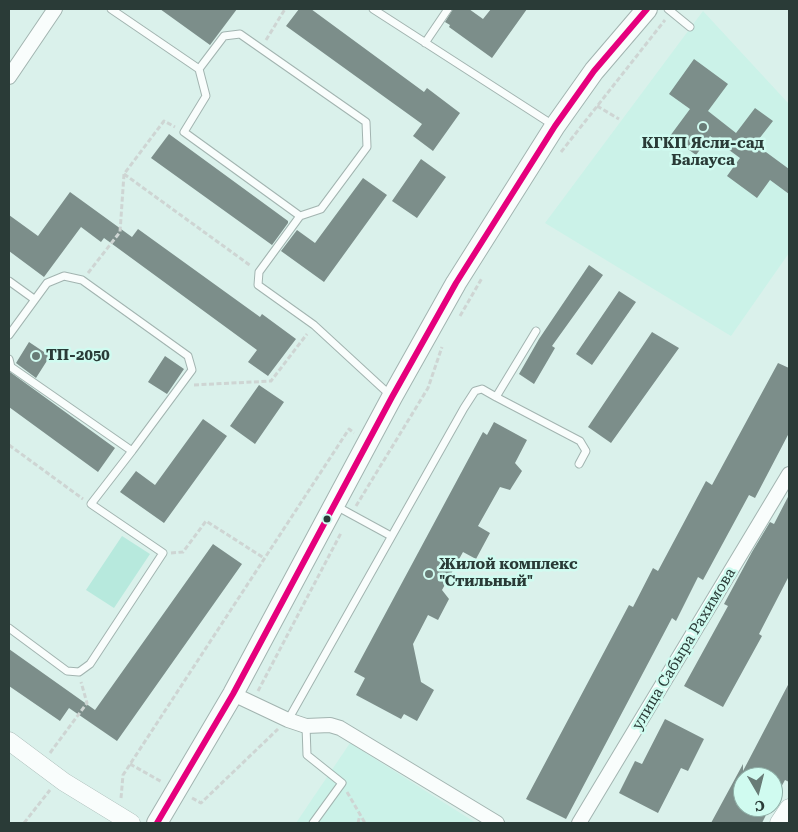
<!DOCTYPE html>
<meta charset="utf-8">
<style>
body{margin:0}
#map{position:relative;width:798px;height:832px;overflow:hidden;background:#daf1eb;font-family:"Roboto Serif",serif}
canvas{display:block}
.frame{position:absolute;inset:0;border:10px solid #2a3b37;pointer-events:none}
.north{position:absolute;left:733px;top:767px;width:50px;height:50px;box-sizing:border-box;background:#d0fbf0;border:1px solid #8eaea6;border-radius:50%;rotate:172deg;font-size:14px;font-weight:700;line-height:20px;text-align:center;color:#2a3b37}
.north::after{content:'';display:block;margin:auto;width:18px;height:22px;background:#687b76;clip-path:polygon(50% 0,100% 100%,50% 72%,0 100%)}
</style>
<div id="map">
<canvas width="798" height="832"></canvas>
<div class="frame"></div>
<div class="north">С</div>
</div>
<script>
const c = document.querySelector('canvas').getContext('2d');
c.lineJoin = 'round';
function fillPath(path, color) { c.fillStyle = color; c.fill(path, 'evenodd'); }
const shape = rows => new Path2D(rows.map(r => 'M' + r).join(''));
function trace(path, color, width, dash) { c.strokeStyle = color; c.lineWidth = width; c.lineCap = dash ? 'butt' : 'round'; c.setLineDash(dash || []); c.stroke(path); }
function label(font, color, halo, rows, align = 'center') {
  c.font = font + ' "Roboto Serif",serif'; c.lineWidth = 5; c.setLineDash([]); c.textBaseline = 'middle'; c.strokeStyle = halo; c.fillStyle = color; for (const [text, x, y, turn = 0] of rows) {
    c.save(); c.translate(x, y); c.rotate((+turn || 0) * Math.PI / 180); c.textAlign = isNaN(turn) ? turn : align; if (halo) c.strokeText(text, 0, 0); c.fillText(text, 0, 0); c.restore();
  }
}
fillPath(shape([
 [703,11,789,104,789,253,731,336,545,223],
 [350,743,476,823,296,823]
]), '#cbf2e8');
fillPath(shape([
 [122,536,150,554,114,608,86,590]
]), '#b7e9dd');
fillPath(shape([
 [160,9,237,9,210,45],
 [299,9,311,9,424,92,427,88,460,113,433,151,413,136,422,124,286,26],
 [453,9,469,9,483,19,491,9,527,9,492,58,449,27,450,25,445,22],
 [694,59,728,84,708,111,736,133,755,108,773,121,755,144,789,169,789,194,770,180,757,198,727,176,740,158,710,136,696,155,670,136,690,109,669,94],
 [169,134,288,221,288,223,272,245,151,158],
 [421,159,446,177,417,218,392,201],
 [363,178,387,195,324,282,281,251,297,230,315,243],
 [70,192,132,237,138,229,260,317,262,314,296,339,268,376,248,362,257,350,104,238,101,242,81,227,44,277,9,251,9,215,38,236],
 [589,265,603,275,552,346,555,348,534,384,519,374,539,339],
 [619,291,636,302,592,365,576,354],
 [652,332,679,348,611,443,588,427],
 [29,342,50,356,36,378,16,363],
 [165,356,184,369,167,394,148,382],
 [778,363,789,368,789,433,755,498,749,495,703,580,698,577,676,621,672,618,566,819,526,799,629,605,633,607,653,568,658,571,706,481,712,485],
 [10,372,115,448,98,472,9,407],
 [259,385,284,402,255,444,230,426],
 [203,419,227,436,164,523,120,492,136,471,155,485],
 [494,422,527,440,515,463,522,471,510,490,500,487,478,526,490,533,476,559,463,552,442,590,449,599,438,620,428,615,413,644,421,682,434,690,417,721,404,714,401,719,356,695,365,678,354,672,483,432,487,435],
 [789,495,789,576,759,634,762,636,723,707,684,686,728,606,724,604,752,552,770,522,774,524],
 [213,544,242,564,117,741,69,708,60,721,9,686,9,649,95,710],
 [789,683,789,782,785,780,773,802,773,777,743,777,743,807,770,807,762,823,711,823,743,764,743,771],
 [665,719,704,739,688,771,681,768,658,813,619,793,635,761,642,764]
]), '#7c8e8a');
const service = shape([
 [111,9,199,69,206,96,184,132,300,216,321,209,367,147,366,122,240,34,224,36,199,69],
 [373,9,553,125],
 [668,9,690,27],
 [425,43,448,9],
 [300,216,259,272,258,285,314,325,390,395],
 [9,281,34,299],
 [9,335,47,283,64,276,82,280,188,356,192,370,132,451,11,367,9,359],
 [496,397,580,441,586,451,579,464],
 [336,506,391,536],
 [9,628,67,671,79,672,90,664,163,553,91,504,132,451],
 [288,720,464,408,475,391,482,389,496,397,536,331],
 [306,726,307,755,342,783,313,823]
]);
const minor = shape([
 [9,77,55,9],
 [233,694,288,720,306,726,330,725,340,728,497,823],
 [579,823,789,474]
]);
const tertiary = shape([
 [9,741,64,782,131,823],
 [779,823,789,808]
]);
const secondary = shape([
 [157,823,233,694,392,397,456,283,555,126,594,71,647,9]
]);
trace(service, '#a2b4b0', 9);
trace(minor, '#a2b4b0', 16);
trace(tertiary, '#a2b4b0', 19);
trace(secondary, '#a2b4b0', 22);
trace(shape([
 [266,40,285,9],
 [597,106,619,119],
 [561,152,665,20],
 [124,174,251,266],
 [88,273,120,232,124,174,164,121,175,127],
 [460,316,482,278],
 [194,385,271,381,307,334],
 [9,445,83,499],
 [356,506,428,388,442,347],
 [171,553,183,552,206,521,264,558],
 [258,691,341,533],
 [50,753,87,703,81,682],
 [130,764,162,782],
 [347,792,365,823],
 [121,798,123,775,349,429,354,433],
 [192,798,201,803,278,729],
 [24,823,50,790],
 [358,823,360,815]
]), '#ced5d3', 3, [5, 2.5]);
trace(service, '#f9fdfc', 7);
trace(minor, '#f9fdfc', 14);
trace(tertiary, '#f9fdfc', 18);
trace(secondary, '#f9fdfc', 20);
trace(shape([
 [157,823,233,694,392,397,456,283,555,126,594,71,647,9]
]), '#e5007d', 6);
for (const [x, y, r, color] of [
 [703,127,5,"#687b76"],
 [36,356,5,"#687b76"],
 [327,519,4.5,"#2a3b37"],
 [429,574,5,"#687b76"]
]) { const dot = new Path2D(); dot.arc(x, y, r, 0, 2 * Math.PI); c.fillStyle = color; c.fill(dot); trace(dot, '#d0fbf0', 2); }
label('bold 15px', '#2a3b37', '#d0fbf0', [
 ["КГКП Ясли-сад",703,144,"center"],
 ["Балауса",703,161,"center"],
 ["ТП-2050",46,356],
 ["Жилой комплекс",439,565],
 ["\"Стильный\"",439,582]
], 'left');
label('15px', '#2a3b37', '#d0fbf0', [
 ["улица Сабыра Рахимова",684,649,-59]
]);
</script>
